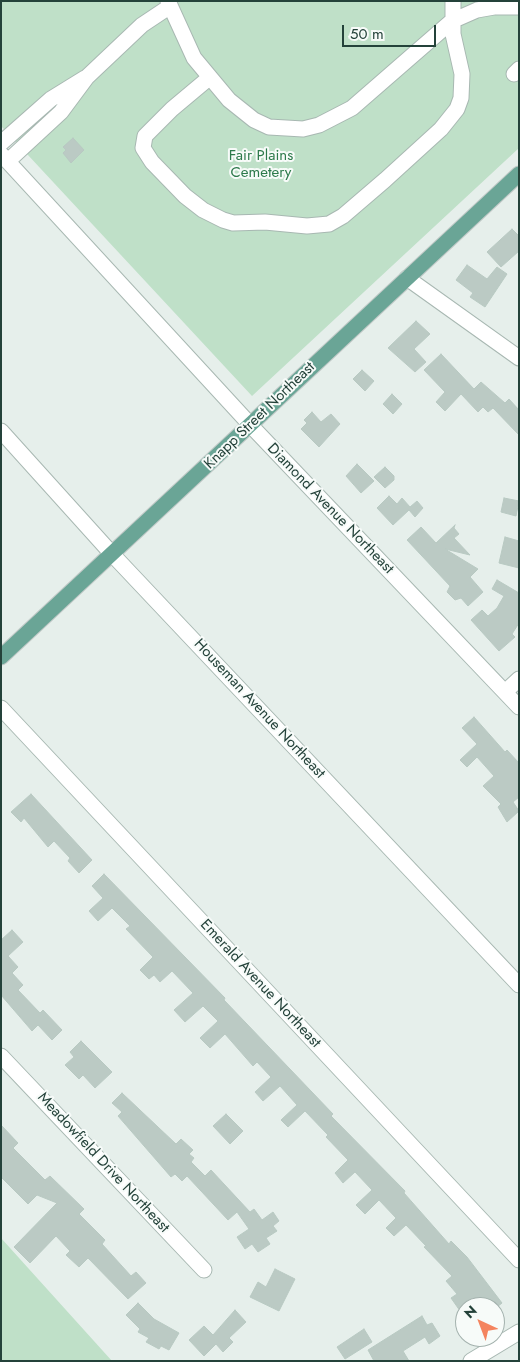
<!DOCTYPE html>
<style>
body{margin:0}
#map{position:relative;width:520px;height:1362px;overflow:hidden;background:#e6efeb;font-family:Jost,sans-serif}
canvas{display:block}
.frame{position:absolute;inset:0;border:2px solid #24423a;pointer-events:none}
.north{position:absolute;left:455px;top:1297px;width:50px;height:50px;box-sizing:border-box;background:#f7fbf9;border:1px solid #a3b1ad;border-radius:50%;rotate:317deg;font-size:14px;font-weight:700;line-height:20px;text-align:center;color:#24423a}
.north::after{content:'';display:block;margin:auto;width:18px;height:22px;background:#f4845f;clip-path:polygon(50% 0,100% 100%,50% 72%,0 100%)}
.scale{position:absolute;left:342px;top:25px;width:94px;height:22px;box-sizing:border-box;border:2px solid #24423a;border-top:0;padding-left:6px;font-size:15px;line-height:18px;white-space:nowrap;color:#24423a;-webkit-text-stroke:4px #f7fbf9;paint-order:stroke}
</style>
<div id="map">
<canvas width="520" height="1362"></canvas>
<div class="frame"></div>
<div class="north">N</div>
<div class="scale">50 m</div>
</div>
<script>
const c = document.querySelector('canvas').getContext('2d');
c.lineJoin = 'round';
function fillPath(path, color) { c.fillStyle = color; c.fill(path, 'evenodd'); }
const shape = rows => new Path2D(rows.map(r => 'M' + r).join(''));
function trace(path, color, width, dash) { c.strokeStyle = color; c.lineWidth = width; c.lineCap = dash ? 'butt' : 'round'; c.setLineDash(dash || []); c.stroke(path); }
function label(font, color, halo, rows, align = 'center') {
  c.font = font + ' Jost,sans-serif'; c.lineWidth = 4; c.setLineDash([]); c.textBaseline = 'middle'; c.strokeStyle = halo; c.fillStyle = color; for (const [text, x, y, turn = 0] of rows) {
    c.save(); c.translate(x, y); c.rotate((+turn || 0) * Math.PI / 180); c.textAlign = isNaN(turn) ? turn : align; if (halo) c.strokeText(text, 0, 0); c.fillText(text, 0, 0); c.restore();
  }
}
fillPath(shape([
 [1,1,519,1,519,148,252,396,1,126],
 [1,1238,112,1361,1,1361]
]), '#bfe0c8');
const building = shape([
 [73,138,84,150,71,163,63,153,66,150,63,147,73,138],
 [512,229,519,236,519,251,501,267,487,252,512,229],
 [467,265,487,279,497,267,507,274,485,307,470,297,473,293,456,280,467,265],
 [416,321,430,334,414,349,426,362,415,372,388,348,416,321],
 [441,354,474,389,481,382,505,403,509,399,519,410,519,435,493,408,488,412,483,407,478,412,461,394,445,411,436,402,445,392,424,370,441,354],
 [362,370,374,381,365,391,353,379,362,370],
 [392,394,402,404,393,414,383,404,392,394],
 [312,412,321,422,331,414,340,424,319,447,301,429,307,423,304,420,312,412],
 [357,464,374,481,361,493,346,476,357,464],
 [385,467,394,476,394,480,385,488,374,477,385,467],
 [389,496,397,504,402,498,410,507,417,501,423,508,415,517,409,510,393,525,377,508,389,496],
 [504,498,519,501,516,516,501,512,504,498],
 [455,525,454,528,459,534,454,538,470,555,445,549,478,569,470,577,483,592,468,606,461,598,455,600,447,592,450,586,407,540,421,527,436,543,455,525],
 [505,537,519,541,519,568,499,563,505,537],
 [497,580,519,593,519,623,512,634,515,637,499,651,471,620,482,610,488,616,497,608,504,596,492,589,497,580],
 [474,717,505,752,507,750,519,763,519,797,513,802,519,811,507,822,498,807,501,804,483,786,494,776,477,757,467,767,460,760,477,744,462,728,474,717],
 [31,794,92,860,79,873,68,861,70,858,54,841,48,847,24,818,21,822,11,812,31,794],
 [104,874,225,998,224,1000,333,1114,331,1116,405,1191,404,1193,449,1244,451,1241,467,1257,502,1303,497,1307,465,1307,465,1318,451,1298,457,1294,446,1281,452,1276,424,1247,426,1246,406,1225,394,1236,386,1228,396,1218,379,1200,365,1214,356,1205,372,1190,355,1172,343,1183,335,1173,348,1160,326,1137,328,1135,305,1111,288,1127,281,1120,297,1105,280,1086,263,1101,255,1092,271,1077,257,1062,253,1066,225,1034,210,1048,200,1038,218,1021,203,1006,185,1022,174,1010,193,993,172,971,160,982,154,975,149,979,140,970,153,957,126,929,130,926,112,908,98,921,89,911,103,898,92,886,104,874],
 [12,930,23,942,8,956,18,967,12,973,23,985,18,990,40,1013,43,1010,62,1030,52,1040,38,1025,32,1031,1,995,1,940,12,930],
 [81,1041,112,1072,95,1088,83,1075,79,1079,65,1065,74,1057,70,1052,81,1041],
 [122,1093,176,1144,181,1139,193,1150,189,1154,194,1158,191,1162,205,1176,211,1170,250,1212,254,1209,262,1220,273,1212,279,1221,273,1226,277,1231,266,1238,270,1244,258,1252,252,1244,245,1249,237,1237,249,1229,237,1212,228,1220,187,1176,182,1181,175,1174,171,1177,118,1116,122,1112,112,1103,122,1093],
 [226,1114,243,1131,230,1144,213,1126,226,1114],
 [1,1125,18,1143,13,1148,45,1180,50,1176,84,1209,79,1214,105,1240,102,1244,131,1276,136,1272,146,1283,128,1299,88,1258,79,1267,66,1255,70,1251,56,1236,30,1263,14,1247,57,1203,37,1195,28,1204,1,1177,1,1125],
 [275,1269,295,1279,279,1311,250,1297,258,1282,266,1287,275,1269],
 [138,1303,154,1319,179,1333,169,1350,161,1346,159,1349,146,1342,149,1338,138,1332,140,1329,126,1315,138,1303],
 [235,1310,246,1322,229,1338,233,1342,223,1352,216,1344,204,1356,189,1340,204,1326,213,1335,235,1310],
 [422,1316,427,1325,432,1323,440,1336,429,1344,425,1337,403,1351,409,1361,374,1361,368,1350,422,1316],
 [364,1329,372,1342,345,1359,337,1347,364,1329]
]);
fillPath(building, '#bbcac4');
trace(building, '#b8c9c2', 1);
const minor = shape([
 [168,1,194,58,229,100,254,120,269,127,303,129,319,125,352,108,452,21,477,10,494,7,519,7],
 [514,74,519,69],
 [209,78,172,109,145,136,143,148,152,162,185,196,203,210,223,220,233,223,265,222,307,226,329,224,343,216,385,180,441,129,457,109,461,98,462,74,453,34,453,1],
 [1,143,51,99,85,78],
 [1,154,256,431,519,707],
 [8,161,61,112,87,77,142,25,169,7],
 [407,278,519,358],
 [1,431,112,554,519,985],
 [505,692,519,679],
 [1,708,519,1260],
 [1,1056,204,1270],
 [471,1361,519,1332]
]);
const major = shape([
 [1,657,519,174]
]);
trace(minor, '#a8b8b2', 17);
trace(major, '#c2cac8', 17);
trace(minor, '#fff', 15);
trace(major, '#6aa596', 15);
label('15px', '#2d7a4b', '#f7fbf9', [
 ["Fair Plains",261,156],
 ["Cemetery",261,173]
]);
label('15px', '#24423a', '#f7fbf9', [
 ["Knapp Street Northeast",260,416,-44],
 ["Diamond Avenue Northeast",330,509,46],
 ["Houseman Avenue Northeast",259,709,47],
 ["Emerald Avenue Northeast",260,984,47],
 ["Meadowfield Drive Northeast",103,1163,47]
]);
</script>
